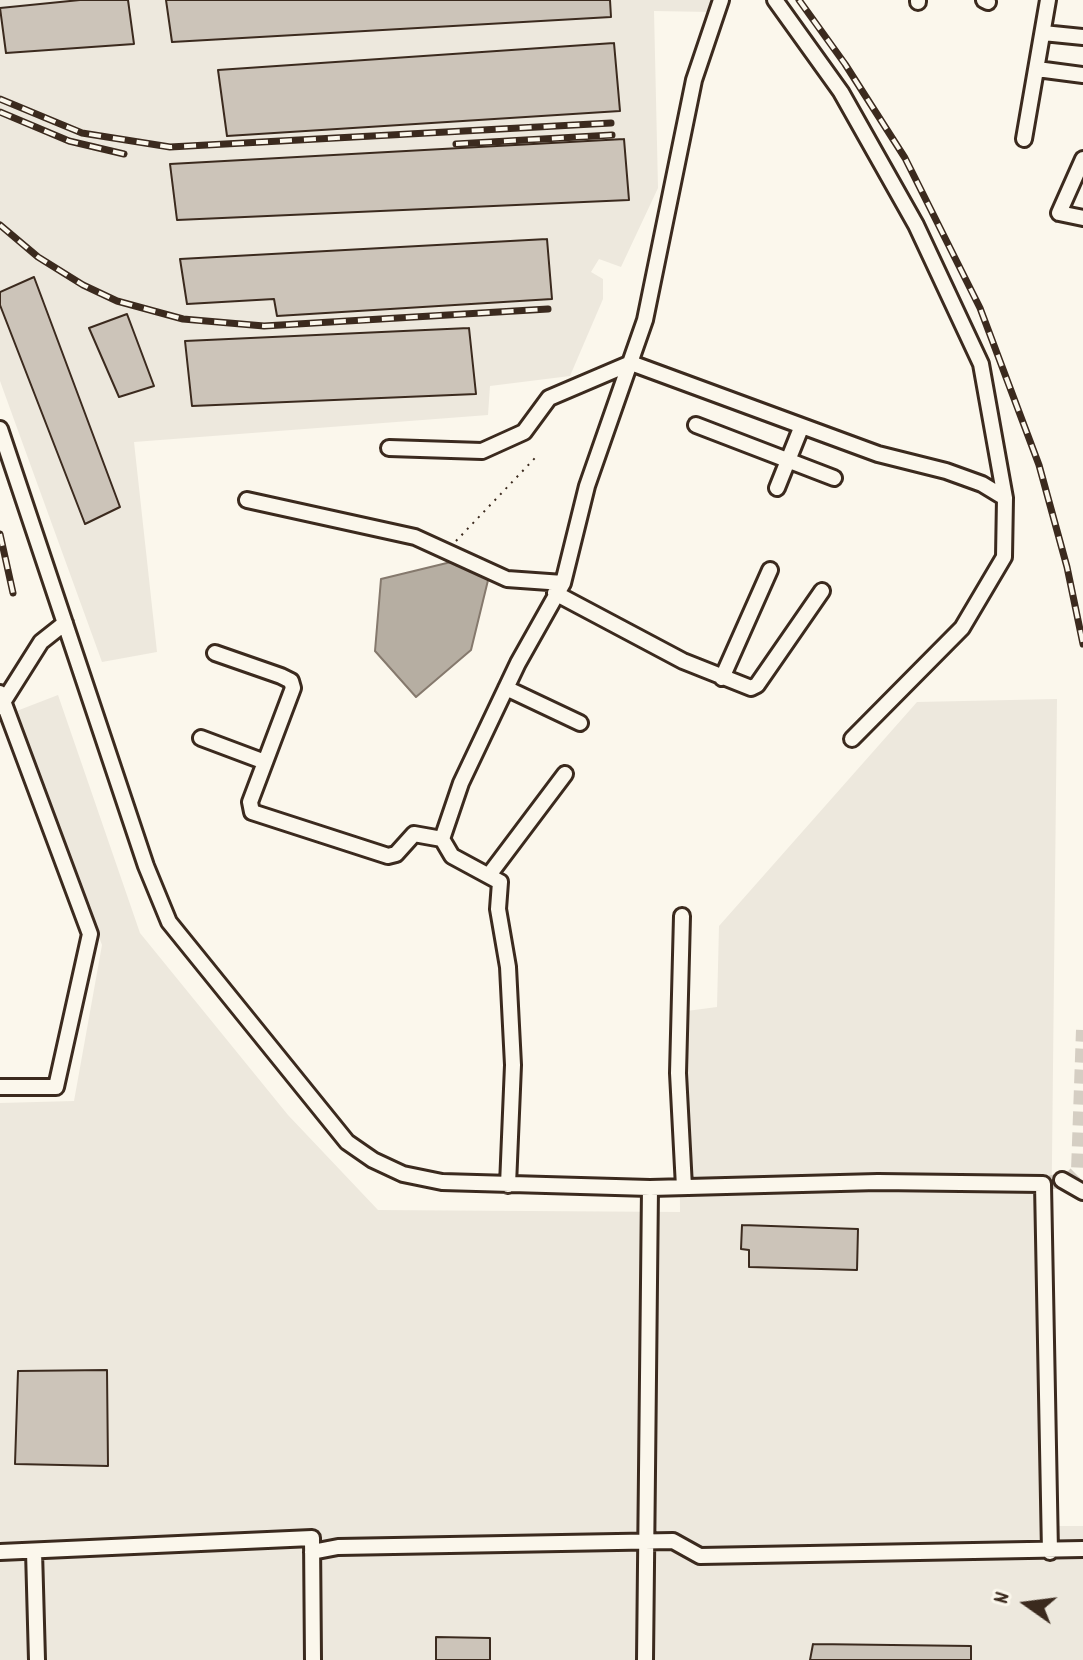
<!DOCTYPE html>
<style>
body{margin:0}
#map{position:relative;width:1083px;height:1660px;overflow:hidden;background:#fbf7ec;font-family:Dekko,sans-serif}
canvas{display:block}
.north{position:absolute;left:987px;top:1564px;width:80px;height:80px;-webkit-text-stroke:6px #fbf7ec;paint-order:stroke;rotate:284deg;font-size:22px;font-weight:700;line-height:32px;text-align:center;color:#3b2a1e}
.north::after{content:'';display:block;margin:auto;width:28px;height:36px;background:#3b2a1e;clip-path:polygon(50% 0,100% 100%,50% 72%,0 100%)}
</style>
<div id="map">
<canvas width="1083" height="1660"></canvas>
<div class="north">N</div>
</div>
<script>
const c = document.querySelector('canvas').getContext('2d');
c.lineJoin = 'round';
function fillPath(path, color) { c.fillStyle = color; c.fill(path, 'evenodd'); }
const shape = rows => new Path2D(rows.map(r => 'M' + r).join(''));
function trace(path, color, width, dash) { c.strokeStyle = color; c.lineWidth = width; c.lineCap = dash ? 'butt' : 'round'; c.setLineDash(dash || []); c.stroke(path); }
fillPath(shape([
 [0,0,713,0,711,12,654,11,658,188,621,267,599,259,591,272,603,279,603,299,570,376,490,386,488,415,134,442,157,652,102,662,0,381],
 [58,695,140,933,288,1115,378,1210,680,1212,679,1012,717,1007,719,926,917,702,1057,699,1048,1526,1083,1526,1083,1660,0,1660,0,1103,74,1101,102,945,14,712]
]), '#ede8dd');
const water = shape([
 [451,562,490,572,471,650,416,697,375,651,381,579,451,562]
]);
fillPath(water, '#b6aea2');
trace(water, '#85796d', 2);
const building = shape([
 [80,0,128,0,134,44,6,53,0,8,80,0],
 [166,0,610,0,611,17,172,42,166,0],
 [614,43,620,111,227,136,218,70,614,43],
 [624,139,629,200,177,220,170,164,624,139],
 [547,239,552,299,277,316,274,299,187,304,180,259,547,239],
 [34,277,120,507,85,524,0,305,0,292,34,277],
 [127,314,154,386,119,397,89,328,127,314],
 [469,328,476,394,192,406,185,341,469,328],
 [742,1225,858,1229,857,1270,749,1267,749,1250,741,1249,742,1225],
 [107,1370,108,1466,15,1464,18,1371,107,1370],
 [436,1637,490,1638,490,1660,436,1660,436,1637],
 [813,1644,971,1646,971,1660,810,1660,813,1644]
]);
fillPath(building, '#ccc4b9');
trace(building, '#3b2a1e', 2);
trace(shape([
 [1043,1184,1071,1178,1078,1171,1083,1030]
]), '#d5cec3', 14, [14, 7]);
const minor = shape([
 [775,0,841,92,916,225,981,364,1005,498,1004,557,962,628,852,739],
 [984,0,988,2],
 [918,2,918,0],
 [1043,33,1083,37],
 [1037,69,1083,75],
 [1024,139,1048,0],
 [1083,159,1059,213,1083,218],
 [696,425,834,478],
 [0,429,146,866,169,922,347,1142,373,1160,403,1174,442,1182,650,1188,645,1660],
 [389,448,482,451,524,432,549,398,631,363,878,454,946,471,982,484,1005,498],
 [777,488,801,428],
 [247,500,415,537,507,579,563,583],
 [555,593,683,661,751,688,757,685,822,591],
 [215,653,281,676,291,681,293,688,250,802,252,812,388,856,396,854,414,834,442,839],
 [722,678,770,570],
 [506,688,580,723],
 [0,693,90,934,56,1087,0,1087],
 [0,707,41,642,65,623],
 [201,738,265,762],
 [489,875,565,774],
 [682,916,678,1073,684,1187],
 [1062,1180,1083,1192],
 [508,1185,513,1065,508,967,498,909,500,882,452,856,442,839,461,783,518,663,563,583,587,486,645,320,694,80,721,0],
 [650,1188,878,1182,1043,1184,1050,1552],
 [34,1551,37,1660],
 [0,1552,312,1538,313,1660],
 [312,1552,338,1547,673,1541,700,1556,1083,1549]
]);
trace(minor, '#3b2a1e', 20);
trace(shape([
 [456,541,535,458]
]), '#3b2a1e', 2, [2, 6]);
trace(minor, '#fbf7ec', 14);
const rail = shape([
 [799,0,845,64,905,158,980,308,1039,465,1067,567,1083,644],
 [0,99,82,133,170,147,611,123],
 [0,112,69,141,124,154],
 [456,144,612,135],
 [0,225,38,257,83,285,117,301,183,319,264,326,548,309],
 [0,534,13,593]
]);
trace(rail, '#3b2a1e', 7);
trace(rail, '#fbf7ec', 4, [12]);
</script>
